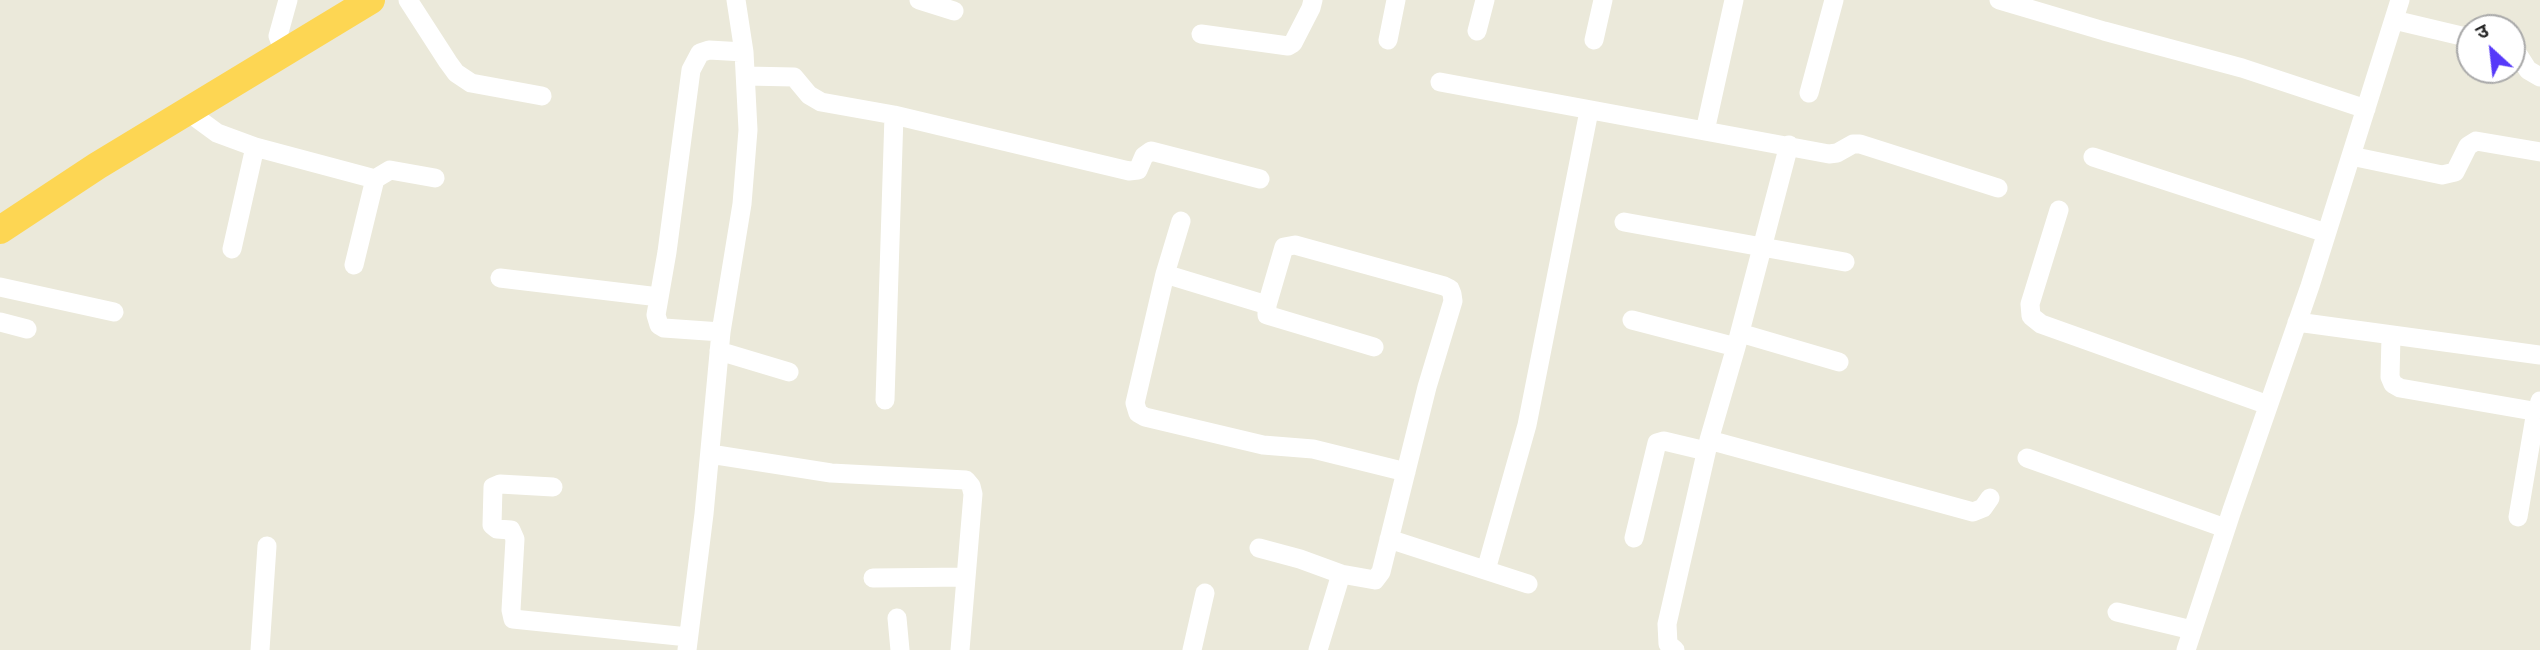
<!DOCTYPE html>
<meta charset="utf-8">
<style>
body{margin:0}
#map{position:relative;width:2540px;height:650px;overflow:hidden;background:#ebe9da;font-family:Montserrat,"Noto Sans Devanagari",sans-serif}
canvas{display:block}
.north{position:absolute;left:2456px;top:14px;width:70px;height:70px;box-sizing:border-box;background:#fff;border:2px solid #a9a9a9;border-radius:50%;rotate:333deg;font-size:19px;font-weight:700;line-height:28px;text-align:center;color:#292929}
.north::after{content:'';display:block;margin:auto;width:24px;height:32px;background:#5639f9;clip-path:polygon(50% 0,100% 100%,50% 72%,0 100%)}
</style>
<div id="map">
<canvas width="2540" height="650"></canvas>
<div class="north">उ</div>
</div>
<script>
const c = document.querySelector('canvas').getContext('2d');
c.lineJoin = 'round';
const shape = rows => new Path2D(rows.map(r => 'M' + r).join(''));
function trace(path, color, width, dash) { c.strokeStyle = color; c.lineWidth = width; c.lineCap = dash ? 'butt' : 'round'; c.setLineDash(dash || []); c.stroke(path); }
trace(shape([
 [408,0,448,62,456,73,471,83,542,96],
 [919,0,954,11],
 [1999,0,2104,31,2242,68,2366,109],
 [2394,20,2470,38],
 [1477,31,1485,0],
 [1201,34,1288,46,1293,43,1311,8,1313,0],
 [1388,40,1396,0],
 [1594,40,1603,0],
 [2512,45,2528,70,2540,77],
 [284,52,278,36,288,0],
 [746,76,794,77,809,95,821,102,894,115,1129,171,1138,170,1144,156,1151,151,1260,179],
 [1440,82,1829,154,1837,153,1853,144,1860,144,1998,188],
 [1809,93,1834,0],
 [187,111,217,133,255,147,375,179,390,170,435,178],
 [1705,131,1734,0],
 [2351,156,2442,175,2455,172,2468,146,2476,141,2540,152],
 [2093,157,2326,233],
 [2059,210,2030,304,2031,316,2041,324,2268,405],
 [1181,221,1165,274,1135,403,1138,413,1145,417,1263,445,1313,449,1406,472],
 [1624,222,1845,262],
 [232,249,255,147],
 [354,265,375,179],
 [1165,274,1267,305],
 [500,278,659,297],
 [0,287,114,312],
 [1632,320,1736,347],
 [0,322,27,329],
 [2297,322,2540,355],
 [721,332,664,328,659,325,656,315,667,252,691,70,700,53,709,50,744,52],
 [1740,333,1839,362],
 [2391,336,2390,377,2393,384,2400,388,2533,411,2538,409,2540,401],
 [719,351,789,372],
 [885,400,894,115],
 [1709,440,1973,512,1983,508,1990,498],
 [710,454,831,473,966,480,971,486,973,494,960,650],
 [2027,458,2225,528],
 [553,487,500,484,493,487,492,525,497,529,511,530,515,539,511,610,513,619,688,637],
 [2518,517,2536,411],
 [1634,538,1657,443,1664,441,1706,451],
 [1389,539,1528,584],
 [1259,548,1300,559,1341,574],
 [1486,570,1527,425,1589,111],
 [873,578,966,577],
 [2117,612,2192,630],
 [897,618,900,650],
 [260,650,267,546],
 [687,650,704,514,721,332,742,204,748,130,744,52,736,0],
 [1192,650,1205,593],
 [1318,650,1341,574,1375,580,1381,572,1427,387,1453,301,1452,294,1450,289,1444,286,1295,245,1284,247,1267,305,1267,315,1374,347],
 [1675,650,1668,644,1667,624,1709,440,1736,347,1789,145],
 [2186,650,2232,510,2310,286,2400,0]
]), '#fff', 19);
trace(shape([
 [0,230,97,166,371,0]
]), '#fdd653', 28);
</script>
